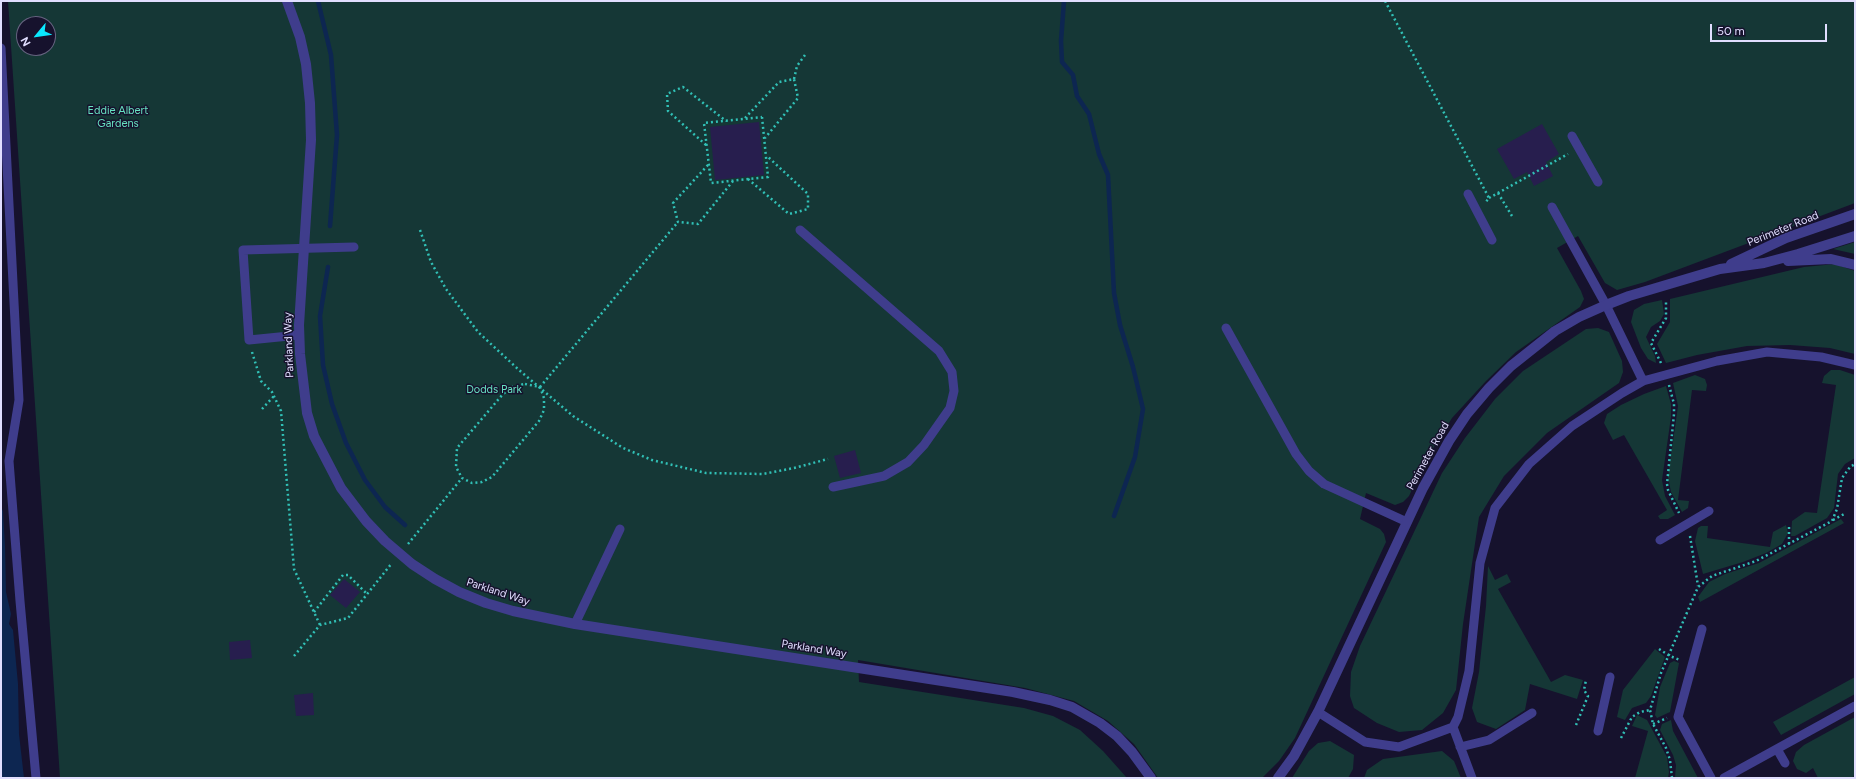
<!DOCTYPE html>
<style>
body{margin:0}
#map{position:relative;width:1856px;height:779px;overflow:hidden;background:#16122d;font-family:Figtree,sans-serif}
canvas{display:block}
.frame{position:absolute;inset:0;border:2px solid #e1deff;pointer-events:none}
.north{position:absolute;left:16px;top:16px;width:40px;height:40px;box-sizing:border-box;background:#16122d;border:1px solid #676481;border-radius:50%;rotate:241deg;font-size:11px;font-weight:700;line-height:16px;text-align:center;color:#e1deff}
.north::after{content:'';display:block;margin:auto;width:14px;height:18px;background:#0ae8ff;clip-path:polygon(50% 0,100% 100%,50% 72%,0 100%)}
.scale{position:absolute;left:1710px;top:24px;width:117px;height:18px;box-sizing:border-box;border:2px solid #e1deff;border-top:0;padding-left:5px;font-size:12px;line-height:14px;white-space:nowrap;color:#e1deff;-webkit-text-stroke:3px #16122d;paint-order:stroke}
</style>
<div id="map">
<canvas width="1856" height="779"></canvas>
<div class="frame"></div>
<div class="north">N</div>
<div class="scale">50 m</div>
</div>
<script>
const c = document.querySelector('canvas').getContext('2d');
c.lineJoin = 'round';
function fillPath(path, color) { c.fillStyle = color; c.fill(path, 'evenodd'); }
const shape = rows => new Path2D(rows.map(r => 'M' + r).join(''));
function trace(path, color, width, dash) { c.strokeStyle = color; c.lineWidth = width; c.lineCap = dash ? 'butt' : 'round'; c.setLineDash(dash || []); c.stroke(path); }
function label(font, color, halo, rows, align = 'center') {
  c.font = font + ' Figtree,sans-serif'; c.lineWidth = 3; c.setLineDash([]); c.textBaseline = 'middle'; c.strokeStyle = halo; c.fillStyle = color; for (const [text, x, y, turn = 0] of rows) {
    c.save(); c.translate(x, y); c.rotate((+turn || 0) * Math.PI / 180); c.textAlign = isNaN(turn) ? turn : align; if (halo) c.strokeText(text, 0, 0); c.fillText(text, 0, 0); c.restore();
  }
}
fillPath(shape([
 [8,1,1855,1,1855,203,1645,282,1617,290,1605,283,1578,236,1557,248,1581,291,1584,299,1580,307,1516,352,1486,381,1452,418,1427,458,1409,496,1403,502,1395,505,1366,493,1360,519,1380,529,1384,534,1386,542,1295,738,1279,761,1262,778,1158,778,1134,744,1108,721,1074,701,1025,688,858,660,859,682,1024,708,1053,716,1080,730,1103,751,1127,778,60,778],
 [24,24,48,24,48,48,24,48],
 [1855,242,1855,254,1833,249],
 [1835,264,1855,271,1855,354,1830,348,1790,345,1747,346,1697,355,1666,363,1657,344,1670,322,1670,299,1804,267],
 [1662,300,1664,314,1660,321,1651,327,1646,337,1655,356,1656,363,1648,359,1641,348,1631,322,1634,310,1644,304],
 [1598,328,1609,332,1622,361,1623,372,1619,383,1547,433,1504,476,1479,517,1463,624,1456,690,1443,713,1422,730,1399,732,1377,723,1354,708,1350,696,1351,672,1360,646,1442,473,1465,438,1495,399,1523,371,1586,329],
 [1831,370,1840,370,1855,375,1855,458,1845,464,1838,474,1834,508,1827,518,1795,536,1791,536,1792,521,1805,512,1817,513,1836,385,1822,383,1824,376],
 [1695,375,1705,379,1707,385,1706,391,1692,390,1678,500,1689,501,1688,508,1682,512,1671,492,1668,477,1678,406,1673,383],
 [1666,386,1671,404,1671,417,1662,480,1665,496,1675,515,1668,519,1660,519,1658,516,1667,510,1624,435,1613,440,1604,423,1607,414,1621,405,1644,394],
 [1841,519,1844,523,1700,602,1698,597,1709,582,1725,574,1759,563],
 [1786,525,1788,533,1782,544,1766,553,1743,562,1703,574,1695,541,1698,528,1701,526,1708,526,1707,538,1770,547,1773,532],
 [1488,566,1495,580,1507,574,1511,582,1498,589,1551,682,1565,675,1583,680,1577,699,1530,684,1525,710,1496,729,1477,722,1472,708,1479,672,1486,606],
 [1655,649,1665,657,1651,696,1646,703,1632,708,1625,720,1617,717,1623,690],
 [1674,661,1679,663,1670,712,1657,718,1655,715,1660,687,1670,663],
 [1855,677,1855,694,1781,735,1773,722],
 [1637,715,1647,720,1667,757,1669,772,1668,778,1635,778,1648,731,1632,726],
 [1855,717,1855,771,1853,778,1818,778,1813,768,1806,773,1797,769,1793,761,1796,752,1804,745],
 [1671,720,1673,731,1698,778,1675,777,1676,765,1673,755,1660,730,1662,724],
 [1330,741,1354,755,1353,769,1348,778,1292,778,1309,751,1318,743],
 [1442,751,1454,761,1461,778,1364,778,1367,770,1383,759]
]), '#153736');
fillPath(shape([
 [1,507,3,511,5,546,6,592,11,614,9,624,13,630,18,684,19,734,24,778,1,778]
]), '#0d2651');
trace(shape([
 [318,1,331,55,337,135,330,226],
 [1064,1,1061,41,1062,62,1073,75,1077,96,1089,114,1099,154,1108,175,1114,293,1120,325,1133,367,1143,409,1135,457,1114,516],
 [328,267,320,316,323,365,332,404,346,443,365,480,385,507,405,525]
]), '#0d2651', 4.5);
fillPath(shape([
 [759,122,764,175,715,180,710,127],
 [1542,124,1559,154,1546,162,1553,176,1534,186,1527,172,1514,179,1497,149],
 [855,450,861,473,840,478,834,456],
 [344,579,360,592,346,608,330,595],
 [250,640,252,658,230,660,229,642],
 [313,693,314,715,296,716,294,695]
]), '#271e4e');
trace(shape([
 [1385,1,1489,198,1485,203],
 [794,79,797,66,805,55],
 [762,117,768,177,711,183,704,123,762,117],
 [745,118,779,82,794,79,798,98,765,138],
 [706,145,668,111,667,94,683,87,726,121],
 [708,165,673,203,678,222,698,224,733,181],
 [748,179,789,214,808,209,808,194,767,156],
 [1498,193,1512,216],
 [1489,198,1568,154],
 [420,230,431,262,446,289,478,332,519,370,573,416,623,448,652,460,706,473,763,474,794,468,828,459],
 [252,352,261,381,272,392,281,411,294,569,320,625],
 [1661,363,1651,343,1666,318,1666,302],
 [525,384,540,387,544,398,544,410,539,421,492,477,482,482,472,483,462,478,456,467,457,448,503,394,514,386,525,384],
 [1669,385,1674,404,1674,414,1667,484,1668,490,1679,513],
 [540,387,678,222],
 [262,409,274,396],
 [1833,520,1846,513],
 [1690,536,1698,586],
 [408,544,462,478],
 [1789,544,1789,524],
 [314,612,343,575,348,575,367,594],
 [1659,649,1670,656,1680,660],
 [294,656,320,625,348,618,392,563],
 [1653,724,1667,718],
 [1576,725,1588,696,1584,690,1586,680],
 [1621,738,1632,717,1640,712,1650,710],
 [1672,778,1670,760,1666,748,1653,724,1650,710,1661,673,1698,587,1712,576,1756,561,1832,521,1837,509,1842,478,1850,467,1855,464]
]), '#31c0b6', 2.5, [2, 3]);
trace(shape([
 [1,48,19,400,9,461,20,601,36,778],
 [1572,136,1598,182],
 [1468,194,1492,240],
 [1552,207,1606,305,1643,381],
 [800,230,939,351,952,372,954,391,950,408,924,445,908,462,884,476,833,487],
 [1226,328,1296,454,1309,471,1324,484,1407,522],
 [299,335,249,340,243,250,354,247],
 [1660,540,1709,511],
 [575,624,620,529],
 [1702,629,1678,717,1711,778],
 [1318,712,1365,742,1399,747,1453,727,1458,717,1469,671,1480,563,1495,508,1529,464,1572,426,1622,393,1643,381,1717,361,1767,352,1821,357,1855,365],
 [1453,727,1472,778],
 [1598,731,1610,677],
 [1460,747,1489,740,1532,713],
 [1777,749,1785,763],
 [1724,778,1855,706]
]), '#3f3d8c', 9);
trace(shape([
 [287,1,300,37,306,64,310,103,311,140,299,325,300,354,307,413,314,436,341,488,366,521,385,541,412,564,435,579,459,592,486,603,513,611,575,624,1013,692,1050,700,1072,707,1100,723,1117,736,1132,752,1151,778],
 [1788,261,1831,259,1855,265],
 [1731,264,1786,238,1855,214],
 [1278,778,1294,756,1318,712,1423,488,1449,441,1467,414,1489,388,1511,366,1555,331,1579,317,1606,305,1629,296,1720,269,1764,263,1798,254,1855,236]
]), '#3f3d8c', 10);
label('11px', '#67e2c2', '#16122d', [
 ["Eddie Albert",118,111],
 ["Gardens",118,124],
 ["Dodds Park",494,390]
]);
label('11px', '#e1deff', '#16122d', [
 ["Perimeter Road",1783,229,-22],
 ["Parkland Way",289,345,-92],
 ["Perimeter Road",1428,456,-61],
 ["Parkland Way",498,592,18],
 ["Parkland Way",814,649,9]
]);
</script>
